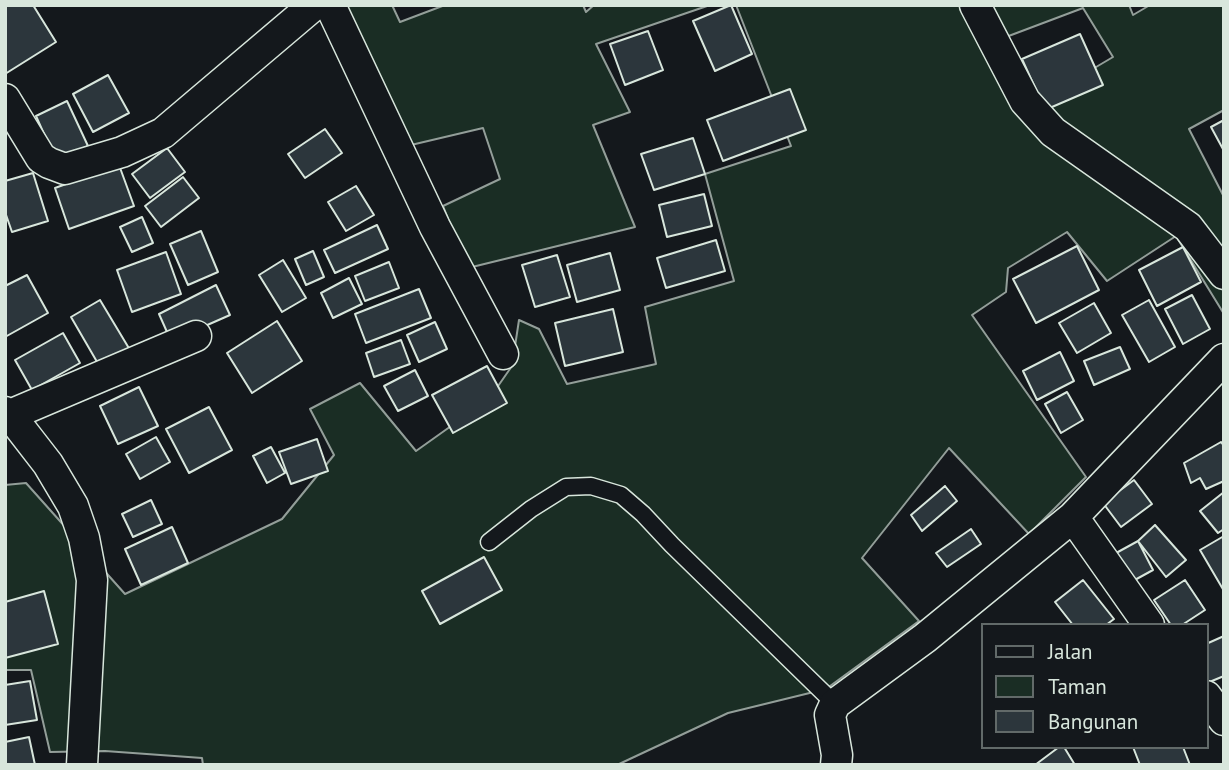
<!DOCTYPE html>
<style>
body{margin:0}
#map{position:relative;width:1229px;height:770px;overflow:hidden;background:#14181c;font-family:"PT Sans",sans-serif}
canvas{display:block}
.frame{position:absolute;inset:0;border:7px solid #d8e6dc;pointer-events:none}
.legend{position:absolute;left:981px;top:623px;width:228px;height:126px;box-sizing:border-box;background:#14181c;border:2px solid #626a69;margin:0;padding:9px 12px;list-style:none;font-size:21px;color:#d8e6dc}
.legend li{display:flex;align-items:center;gap:14px;height:35px}
.legend b{width:35px;border:2px solid #626a69}
</style>
<div id="map">
<canvas width="1229" height="770"></canvas>
<div class="frame"></div>
<ul class="legend">
<li><b style="height:9px;background:#14181c"></b>Jalan</li>
<li><b style="height:19px;background:#1a2d24"></b>Taman</li>
<li><b style="height:19px;background:#2c363c"></b>Bangunan</li>
</ul>
</div>
<script>
const c = document.querySelector('canvas').getContext('2d');
c.lineJoin = 'round';
function fillPath(path, color) { c.fillStyle = color; c.fill(path, 'evenodd'); }
const shape = rows => new Path2D(rows.map(r => 'M' + r).join(''));
function trace(path, color, width, dash) { c.strokeStyle = color; c.lineWidth = width; c.lineCap = dash ? 'butt' : 'round'; c.setLineDash(dash || []); c.stroke(path); }
const green = shape([
 [346,5,392,5,400,22,445,5,583,5,586,12,594,5,710,5,596,44,630,112,593,125,635,227,468,268,443,206,500,179,483,128,411,145,346,5],
 [736,5,1129,5,1133,15,1150,5,1224,5,1224,110,1189,129,1224,197,1224,314,1176,236,1107,281,1067,232,1008,268,1006,292,972,315,1086,477,1029,534,949,448,862,558,919,621,826,689,728,713,617,765,203,765,202,758,105,751,50,752,31,670,5,670,5,485,26,483,125,594,282,519,334,455,310,409,360,383,416,451,489,399,512,366,519,320,539,329,567,384,656,364,645,307,734,281,705,174,791,146,736,5],
 [1083,8,1113,57,1037,102,1006,37,1083,8]
]);
fillPath(green, '#1a2d24');
trace(green, '#939e99', 2);
const building = shape([
 [5,5,33,5,56,42,5,74,5,5],
 [731,5,752,54,715,71,693,21,731,5],
 [648,31,663,70,625,85,610,44,648,31],
 [1080,34,1103,85,1045,110,1022,59,1080,34],
 [108,75,129,113,93,132,73,94,108,75],
 [790,89,806,130,723,161,707,120,790,89],
 [67,101,88,146,56,161,36,116,67,101],
 [1224,120,1224,151,1211,127,1224,120],
 [325,129,342,153,305,178,288,154,325,129],
 [693,138,705,174,654,190,641,154,693,138],
 [167,148,185,172,150,198,132,174,167,148],
 [119,165,134,206,69,229,55,188,119,165],
 [33,173,48,221,12,232,5,212,5,181,33,173],
 [183,177,199,198,161,227,145,206,183,177],
 [356,186,374,215,346,231,328,202,356,186],
 [704,194,712,226,667,237,659,205,704,194],
 [142,217,153,243,132,252,120,227,142,217],
 [377,225,388,249,335,273,324,250,377,225],
 [201,231,218,272,188,285,170,244,201,231],
 [716,240,725,271,666,288,657,258,716,240],
 [1077,246,1099,290,1036,323,1013,279,1077,246],
 [1183,247,1201,282,1157,306,1139,270,1183,247],
 [313,251,324,277,306,285,295,259,313,251],
 [166,252,181,294,132,312,117,270,166,252],
 [610,253,620,290,577,302,567,265,610,253],
 [557,255,570,297,535,307,522,265,557,255],
 [283,260,306,298,282,312,259,275,283,260],
 [389,262,399,288,365,301,355,276,389,262],
 [27,275,48,313,5,337,5,286,27,275],
 [349,278,362,304,333,318,321,293,349,278],
 [216,285,230,315,171,341,159,314,216,285],
 [419,289,431,318,366,343,355,314,419,289],
 [1192,295,1210,329,1183,344,1165,309,1192,295],
 [100,300,130,350,100,367,71,317,100,300],
 [1149,300,1175,347,1149,362,1122,315,1149,300],
 [1094,303,1111,333,1077,353,1059,323,1094,303],
 [613,309,623,352,565,366,555,323,613,309],
 [277,321,302,361,252,393,227,353,277,321],
 [435,322,447,349,419,362,407,335,435,322],
 [63,333,80,363,32,390,15,360,63,333],
 [401,340,410,364,374,377,366,353,401,340],
 [1120,347,1130,369,1094,385,1084,361,1120,347],
 [1060,352,1074,381,1037,400,1023,371,1060,352],
 [487,366,507,403,453,433,432,395,487,366],
 [415,370,428,396,398,411,384,386,415,370],
 [139,387,158,426,118,444,100,406,139,387],
 [1067,392,1083,420,1061,433,1045,404,1067,392],
 [209,407,232,450,189,473,166,429,209,407],
 [156,437,170,462,140,479,126,454,156,437],
 [317,439,328,471,291,484,279,452,317,439],
 [1221,442,1224,446,1224,481,1206,489,1200,478,1191,483,1184,463,1221,442],
 [271,447,285,473,267,483,253,456,271,447],
 [1134,480,1152,504,1121,527,1103,503,1134,480],
 [945,486,957,501,922,531,911,515,945,486],
 [1224,492,1224,529,1218,533,1200,511,1224,492],
 [151,500,162,524,133,537,122,514,151,500],
 [1155,525,1186,560,1166,577,1138,541,1155,525],
 [172,527,188,563,141,585,125,549,172,527],
 [971,529,981,544,947,567,936,553,971,529],
 [1224,536,1224,591,1200,550,1224,536],
 [1138,541,1153,570,1122,587,1107,558,1138,541],
 [484,557,502,590,440,624,422,591,484,557],
 [1083,580,1114,619,1106,625,1073,625,1055,602,1083,580],
 [1185,580,1205,610,1182,625,1171,625,1154,600,1185,580],
 [44,591,58,644,5,658,5,602,44,591],
 [1224,636,1224,676,1207,683,1206,644,1224,636],
 [30,681,37,720,5,725,5,685,30,681],
 [29,737,35,765,5,765,5,742,29,737],
 [1059,747,1064,747,1075,765,1035,765,1059,747],
 [1133,747,1183,747,1190,765,1140,765,1133,747]
]);
fillPath(building, '#2c363c');
trace(building, '#d8e6dc', 2);
const service = shape([
 [489,542,531,509,566,487,591,486,621,495,643,514,672,545,835,704]
]);
const minor = shape([
 [330,5,435,227,503,354],
 [975,5,1025,101,1053,132,1188,227,1224,274],
 [5,99,41,158,49,163,65,169,122,152,163,133,314,5],
 [5,412,10,415,48,464,73,506,84,538,92,580,82,765],
 [10,415,196,336],
 [1073,517,1149,625],
 [1206,696,1224,720],
 [836,765,837,755,830,715,835,704,925,638,1073,517,1224,359]
]);
trace(service, '#d8e6dc', 19);
trace(minor, '#d8e6dc', 33);
trace(service, '#14181c', 16);
trace(minor, '#14181c', 30);
</script>
